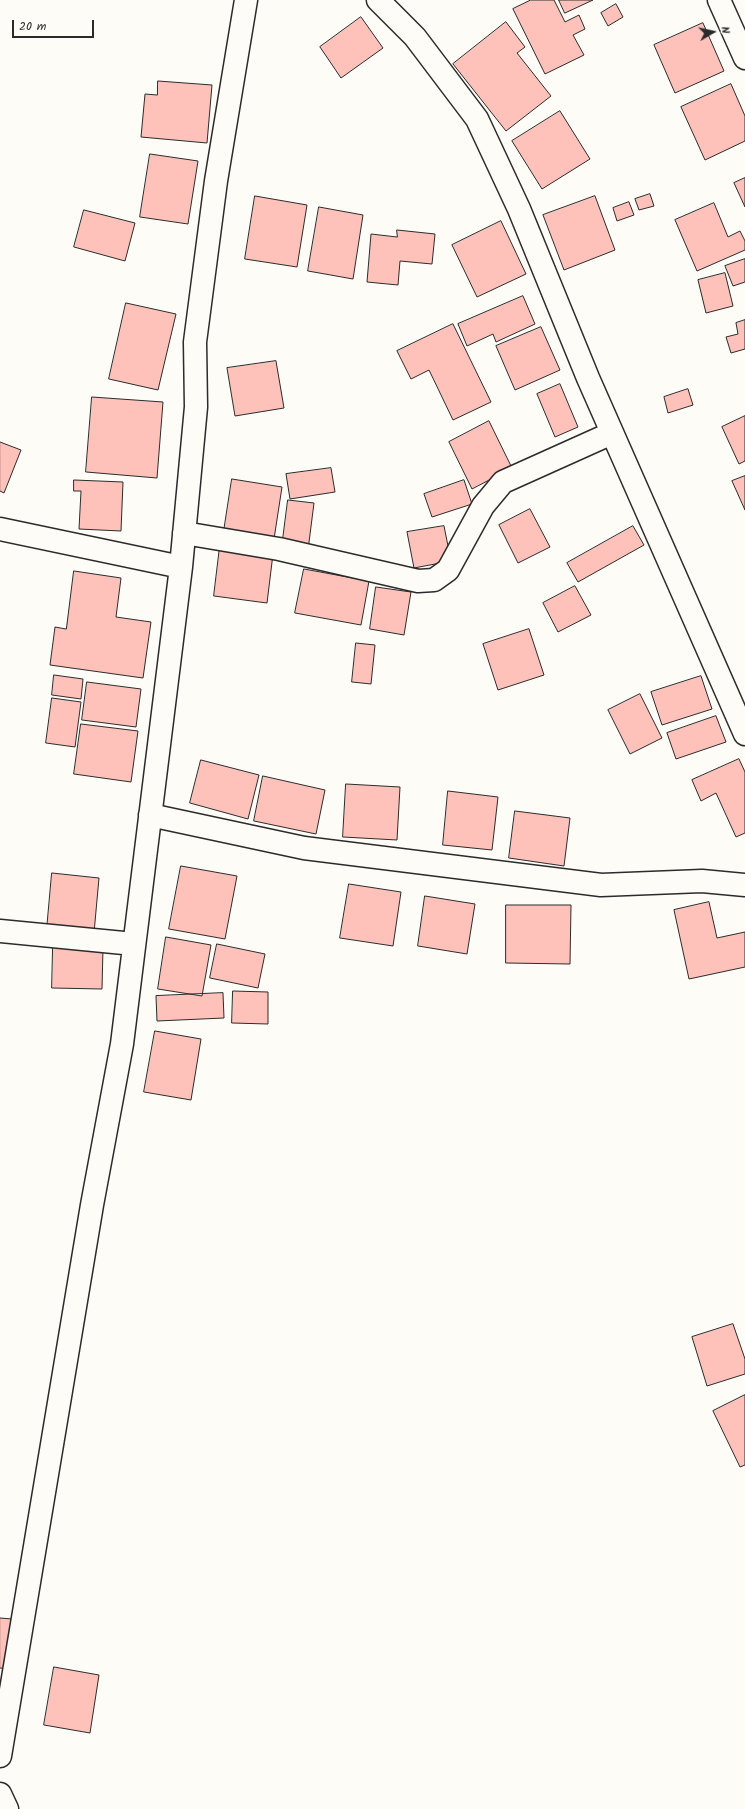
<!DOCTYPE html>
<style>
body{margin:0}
#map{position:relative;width:745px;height:1809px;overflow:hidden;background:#fdfcf7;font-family:Kalam,sans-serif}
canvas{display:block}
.north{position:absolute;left:693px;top:12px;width:40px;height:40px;-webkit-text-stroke:3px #fdfcf7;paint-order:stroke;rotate:81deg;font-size:11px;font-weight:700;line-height:16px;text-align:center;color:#2b2b2b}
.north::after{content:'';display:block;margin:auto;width:14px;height:18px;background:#2b2b2b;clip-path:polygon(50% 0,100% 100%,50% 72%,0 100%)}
.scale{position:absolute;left:12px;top:20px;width:82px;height:18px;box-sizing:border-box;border:2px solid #2b2b2b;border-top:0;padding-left:5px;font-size:12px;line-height:14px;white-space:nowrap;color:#2b2b2b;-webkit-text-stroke:3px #fdfcf7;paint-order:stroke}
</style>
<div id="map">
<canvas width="745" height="1809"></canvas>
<div class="north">N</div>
<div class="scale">20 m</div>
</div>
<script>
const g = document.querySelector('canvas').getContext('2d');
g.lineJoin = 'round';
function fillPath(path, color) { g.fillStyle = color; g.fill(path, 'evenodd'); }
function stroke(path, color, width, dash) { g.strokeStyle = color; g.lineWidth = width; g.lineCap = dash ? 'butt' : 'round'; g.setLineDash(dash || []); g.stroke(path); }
const building = new Path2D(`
 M531 0H554L565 22 579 15 585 29 573 35 584 55 545 74 513 9Z
 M559 0H593L565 13Z
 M616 4 623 17 608 26 601 13Z
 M361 17 383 48 341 78 320 47Z
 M506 22 525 47 517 53 551 96 506 131 453 64Z
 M703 23 724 71 675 93 654 45Z
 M158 81 212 85 207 143 141 137 145 94 157 95Z
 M731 84 745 116V141L705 160 681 107Z
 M560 111 590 159 542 189 512 141Z
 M150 154 198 161 188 224 140 217Z
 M745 178V207L734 183Z
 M650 194 654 206 639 210 635 199Z
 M255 196 307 205 297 267 245 259Z
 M595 196 615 250 564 270 543 215Z
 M629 202 634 215 617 221 613 208Z
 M714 203 728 237 740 231 745 241V250L697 271 675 220Z
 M319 207 363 215 353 279 308 271Z
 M84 210 135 223 125 261 74 247Z
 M501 221 526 274 477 297 452 245Z
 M397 230 435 234 432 264 400 261 398 285 367 282 371 234 397 237Z
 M745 259V282L733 286 725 266Z
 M725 273 733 306 706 313 698 280Z
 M523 296 535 324 496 342 493 334 467 346 458 324Z
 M126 303 176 314 158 390 109 379Z
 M745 320V349L731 353 726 337 738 334 736 323Z
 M453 324 491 402 453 420 429 370 411 379 397 351Z
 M541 327 560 370 515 390 496 346Z
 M276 361 284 408 235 416 227 368Z
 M560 384 578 427 555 437 537 394Z
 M688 389 693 405 668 413 664 397Z
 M92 397 163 402 157 478 86 472Z
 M745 416V461L739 464 722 427Z
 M489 421 512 468 472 489 449 442Z
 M0 442 21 450 4 493 0 491Z
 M331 468 335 492 290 499 286 474Z
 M745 476V510L732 481Z
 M232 479 282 487 274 539 224 531Z
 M74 480 123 482 121 531 79 529 81 491H74Z
 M464 480 472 504 432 517 424 494Z
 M288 500 314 503 308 550 282 547Z
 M530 509 550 547 518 563 499 525Z
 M444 526 451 561 414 568 407 532Z
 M633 526 644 545 578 582 567 563Z
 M220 546 273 554 267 603 214 596Z
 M304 569 369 581 361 625 295 613Z
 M74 571 121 578 116 617 151 622 143 678 50 665 55 627 66 629Z
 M575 586 591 615 558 632 543 603Z
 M376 587 411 592 404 635 370 629Z
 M529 629 544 675 498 690 483 644Z
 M356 643 375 645 371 684 352 682Z
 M54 675 83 679 81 699 52 695Z
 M701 676 712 709 662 725 651 692Z
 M87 682 141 689 136 727 82 720Z
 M640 694 662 738 630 754 608 710Z
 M52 698 81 702 75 747 46 743Z
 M716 716 726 742 676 759 667 733Z
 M81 724 138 731 131 782 74 774Z
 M739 759 745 772V833L736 837 716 793 701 801 692 780Z
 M201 760 259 775 248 819 190 803Z
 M263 776 325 790 316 834 254 821Z
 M346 784 400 787 397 840 343 837Z
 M448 791 498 797 492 850 443 845Z
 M515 811 570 818 564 866 509 858Z
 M181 866 237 876 225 939 169 929Z
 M52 873 99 878 94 933 47 929Z
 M349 884 401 892 393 946 340 938Z
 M425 896 475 904 467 954 418 946Z
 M709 902 717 938 745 932V967L689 979 674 910Z
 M506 905H571L570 964 506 963Z
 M166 937 211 945 202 996 158 989Z
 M217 944 265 954 258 988 210 978Z
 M53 947 103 948 102 989 52 988Z
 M233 991 268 992V1024L232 1023Z
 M223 993 224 1018 157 1021 156 996Z
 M155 1031 201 1039 191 1100 144 1092Z
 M733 1324 745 1359V1374L707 1386 692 1337Z
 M745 1395V1465L740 1467 713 1411Z
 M0 1618 12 1619 9 1669 0 1668Z
 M54 1667 99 1675 90 1733 44 1725Z`);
fillPath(building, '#fec2bb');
stroke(building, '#2b2b2b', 1);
const minor = new Path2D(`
 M378 0 415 37 477 119 519 209 588 378 745 734
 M719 0 745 58
 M0 529 181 567
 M184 533 279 549 418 581 434 580 448 570 483 506 503 482 612 433
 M150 815 304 848 601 885 702 881 745 885
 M0 931 134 944
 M0 1756 92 1205 122 1044 181 567 196 407 195 342 216 181 246 0
 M0 1794 7 1809`);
stroke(minor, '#2b2b2b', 25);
stroke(minor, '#fdfcf7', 22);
</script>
